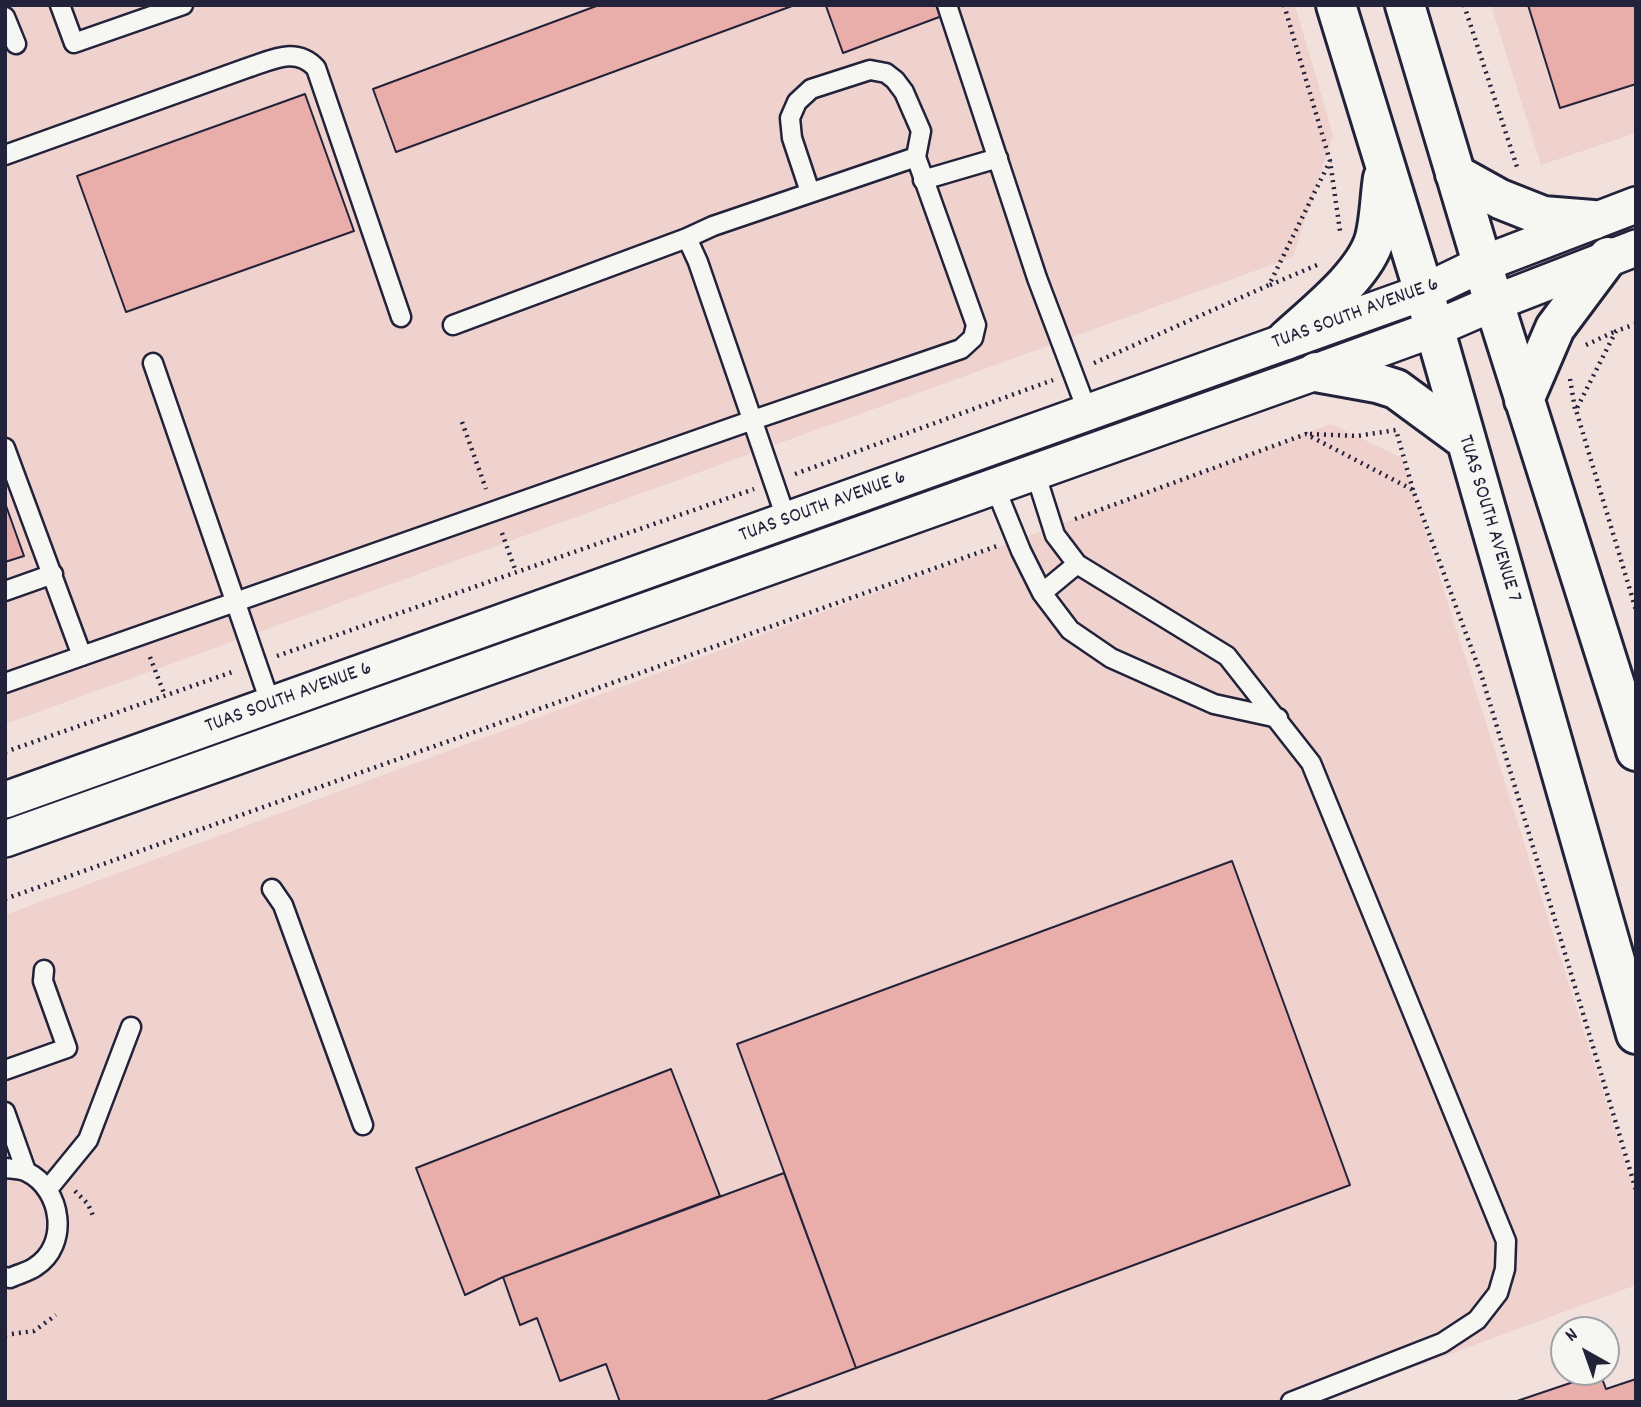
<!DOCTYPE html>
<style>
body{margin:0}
#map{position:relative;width:1641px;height:1407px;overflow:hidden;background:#f2e0dc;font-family:Dekko,sans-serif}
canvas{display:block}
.frame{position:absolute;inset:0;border:7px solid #22223b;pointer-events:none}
.north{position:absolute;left:1550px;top:1316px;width:70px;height:70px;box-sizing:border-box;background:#f6f6f2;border:2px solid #a1a1a9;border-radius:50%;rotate:320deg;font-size:19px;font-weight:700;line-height:28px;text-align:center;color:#22223b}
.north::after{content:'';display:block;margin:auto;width:24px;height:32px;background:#22223b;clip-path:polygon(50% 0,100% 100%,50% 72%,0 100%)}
</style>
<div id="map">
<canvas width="1641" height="1407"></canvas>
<div class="frame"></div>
<div class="north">N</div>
</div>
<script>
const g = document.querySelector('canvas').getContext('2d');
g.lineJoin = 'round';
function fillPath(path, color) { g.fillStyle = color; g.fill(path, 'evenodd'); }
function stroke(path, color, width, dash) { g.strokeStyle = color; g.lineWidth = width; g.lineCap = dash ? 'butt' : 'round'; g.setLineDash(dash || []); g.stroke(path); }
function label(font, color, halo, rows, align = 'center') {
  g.font = font + ' Dekko,sans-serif'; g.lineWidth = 5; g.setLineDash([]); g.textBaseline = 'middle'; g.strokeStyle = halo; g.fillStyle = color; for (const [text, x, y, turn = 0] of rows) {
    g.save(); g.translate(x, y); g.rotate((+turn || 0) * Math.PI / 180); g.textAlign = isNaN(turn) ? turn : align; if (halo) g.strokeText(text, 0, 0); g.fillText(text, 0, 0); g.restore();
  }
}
fillPath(new Path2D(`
 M5 5H1295L1333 135 1293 257 5 724Z
 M1491 5H1636V133L1541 165Z
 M1331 424 1402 458 1636 1196V1285L1321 1402H5V915Z`), '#efd1cd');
const building = new Path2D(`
 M599 5 792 6 396 152 373 89Z
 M938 5 942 16 843 53 826 6Z
 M1528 5H1636V84L1560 108Z
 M305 94 354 231 126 312 77 176Z
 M5 503 24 556 5 562Z
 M1232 861 1350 1185 856 1368 737 1044Z
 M671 1069 720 1196 503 1277 465 1295 416 1168Z
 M784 1173 856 1368 764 1402H620L606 1364 560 1381 537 1318 520 1325 503 1277Z
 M1600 1373 1606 1389 1636 1379V1402H1514Z`);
fillPath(building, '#e9aeaa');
stroke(building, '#22223b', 2);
const lane = new Path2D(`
 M60 5 74 43 183 5
 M947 5 1037 278 1088 413
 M5 17 16 44
 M5 155 247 68C272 60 296 46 316 68L401 317
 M923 180 998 158
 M687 238 698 262 787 521
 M453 325 687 238 713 226 916 157
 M153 363 271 705
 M5 448 82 656
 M1035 472 1055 535 1077 564 1227 656 1311 763 1506 1241 1505 1269 1498 1293 1477 1320 1442 1343 1291 1402
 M995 487 1021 551 1042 593 1070 630 1111 658 1214 704 1278 718
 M5 591 53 574
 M1042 593 1077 564
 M5 683 753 420 961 349 973 338 976 325 916 157 921 131 904 92 895 80 886 73 870 70 811 89 797 102 790 118 792 138 810 192
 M272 889 283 905 363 1125
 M5 1070 67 1048 43 981 44 970
 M5 1112 26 1171
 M5 1168C12 1169 21 1169 27 1172 62 1189 70 1245 35 1267 28 1272 18 1274 10 1278L5 1277
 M48 1189 88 1140 131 1027`);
const street = new Path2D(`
 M5 800 1424 292 1482 264 1636 205
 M5 839 1316 372 1434 329 1494 303 1636 248`);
const secondary = new Path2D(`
 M1336 5 1424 292 1636 1034
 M1405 5 1494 303 1636 751
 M1455 174 1500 199 1543 216 1593 220
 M1286 340C1314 314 1365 275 1375 238 1380 219 1380 197 1383 178
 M1316 372 1377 383 1396 389 1464 439
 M1524 400 1555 328 1608 257`);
stroke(lane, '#22223b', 23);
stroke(street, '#22223b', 40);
stroke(secondary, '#22223b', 44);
stroke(new Path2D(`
 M1284 5 1330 161 1340 231
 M1464 5 1518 170
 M1270 285 1317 265
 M1636 324 1616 331 1576 410 1636 610
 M1586 345 1616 331
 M1094 363 1269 285 1330 161
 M1570 379 1575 409
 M462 422 486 489
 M1310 434 1357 436 1396 430 1413 490
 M795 474 1053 380
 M1075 519 1306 434 1413 490 1482 677 1636 1190
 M502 533 516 572
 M277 656 754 489
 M150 657 165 696
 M5 752 235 671
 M5 899 997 546
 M75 1191 88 1204 94 1218
 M5 1335 34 1331 56 1315`), '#22223b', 4.5, [2, 5]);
stroke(lane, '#f6f6f2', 18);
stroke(street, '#f6f6f2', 35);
stroke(secondary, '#f6f6f2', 38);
label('21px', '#22223b', '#f6f6f2', [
 ["TUAS SOUTH AVENUE 6",1356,315,-20],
 ["TUAS SOUTH AVENUE 6",823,508,-20],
 ["TUAS SOUTH AVENUE 7",1488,519,73],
 ["TUAS SOUTH AVENUE 6",289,699,-20]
]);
</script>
